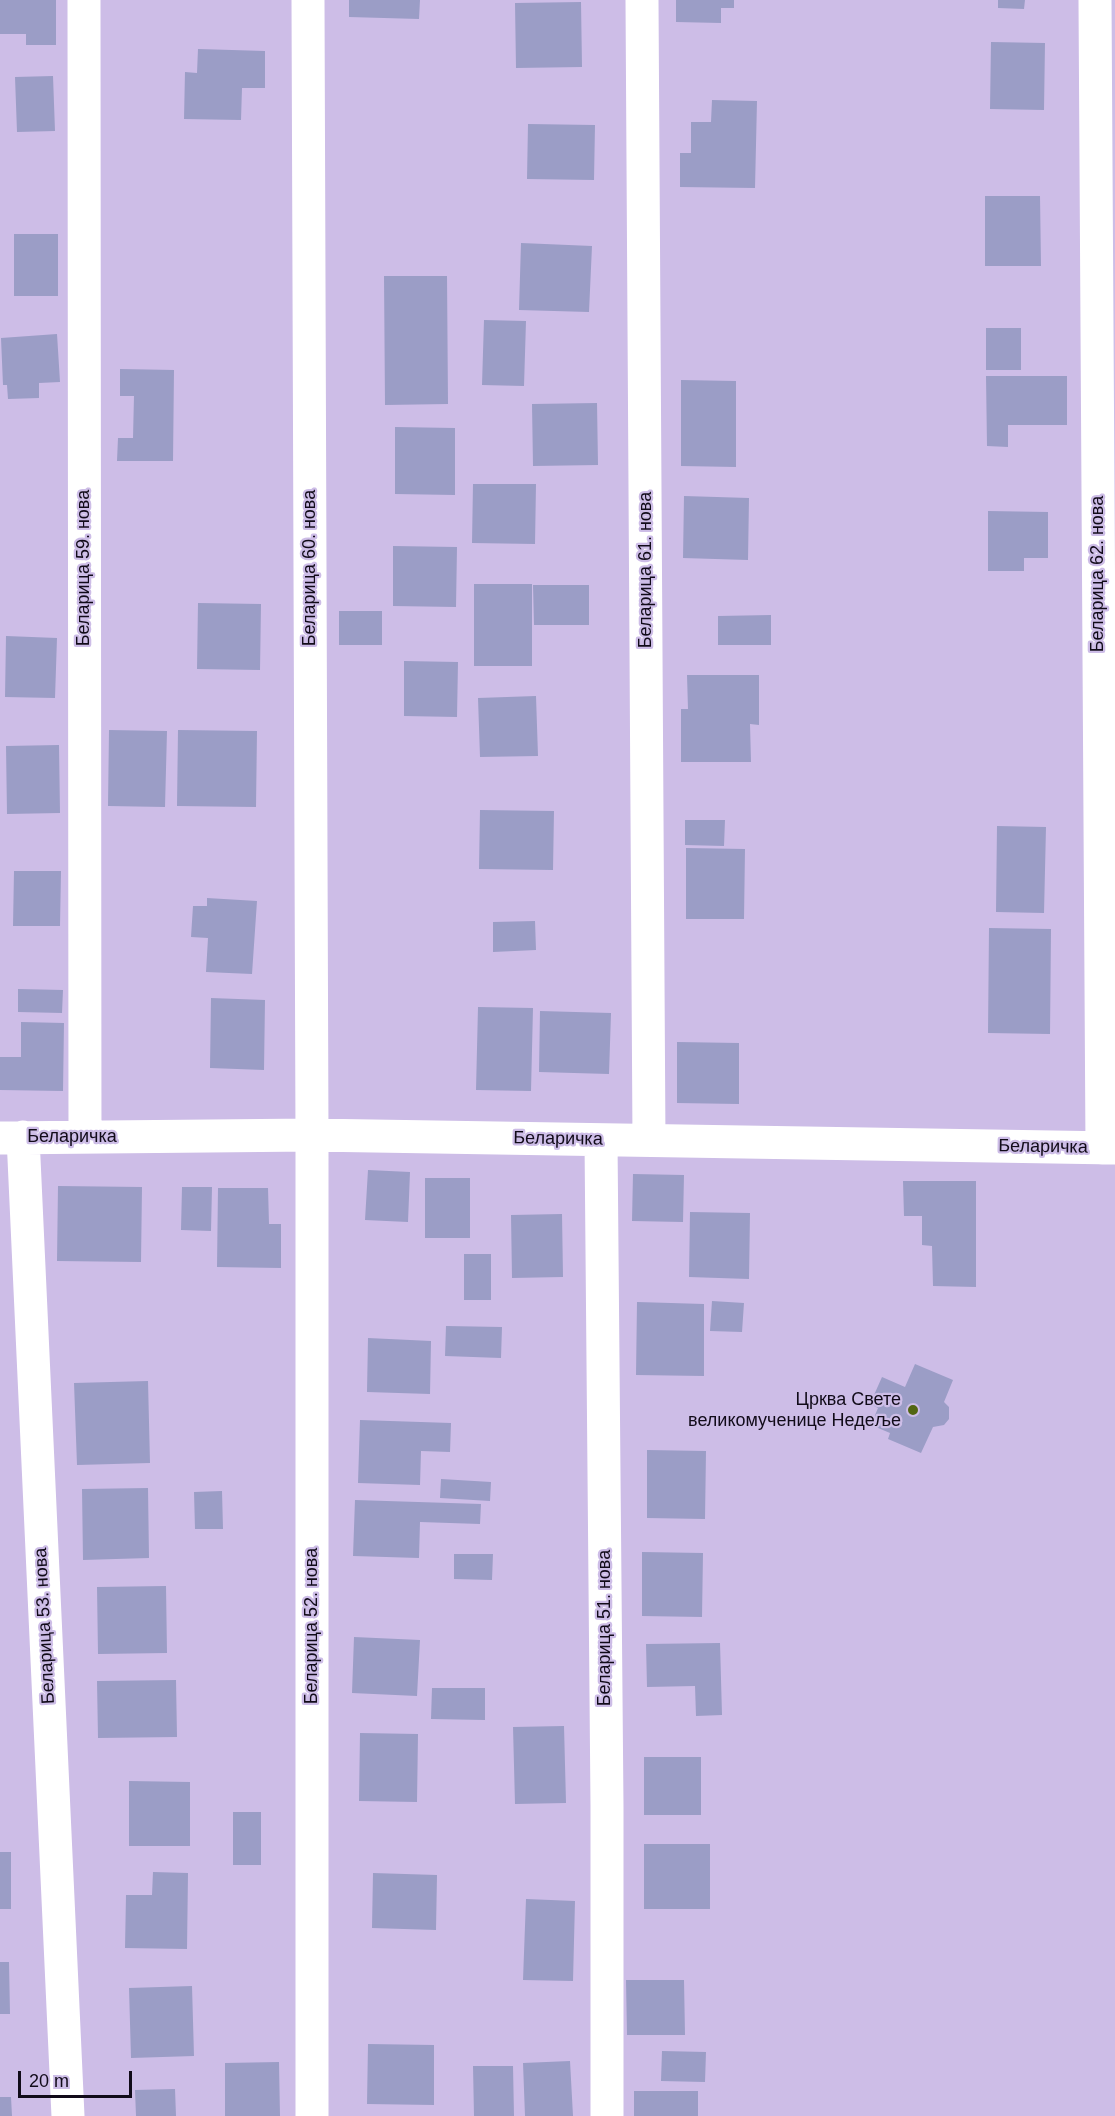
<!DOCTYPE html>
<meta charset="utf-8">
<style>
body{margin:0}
#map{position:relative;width:1115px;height:2116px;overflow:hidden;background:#cdbde7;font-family:Helvetica,sans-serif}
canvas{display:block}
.scale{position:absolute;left:18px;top:2071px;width:114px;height:27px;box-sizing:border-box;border:3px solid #110b19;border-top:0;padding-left:8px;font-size:18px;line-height:21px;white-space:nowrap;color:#110b19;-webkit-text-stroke:4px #cdbde7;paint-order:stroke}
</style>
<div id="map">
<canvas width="1115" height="2116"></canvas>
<div class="scale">20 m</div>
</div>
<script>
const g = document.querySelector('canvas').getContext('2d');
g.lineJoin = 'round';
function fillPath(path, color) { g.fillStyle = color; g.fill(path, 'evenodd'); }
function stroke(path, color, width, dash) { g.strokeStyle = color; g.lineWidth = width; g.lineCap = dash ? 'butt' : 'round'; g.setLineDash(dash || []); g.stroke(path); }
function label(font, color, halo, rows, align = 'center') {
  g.font = font + ' Helvetica,sans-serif'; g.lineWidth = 4.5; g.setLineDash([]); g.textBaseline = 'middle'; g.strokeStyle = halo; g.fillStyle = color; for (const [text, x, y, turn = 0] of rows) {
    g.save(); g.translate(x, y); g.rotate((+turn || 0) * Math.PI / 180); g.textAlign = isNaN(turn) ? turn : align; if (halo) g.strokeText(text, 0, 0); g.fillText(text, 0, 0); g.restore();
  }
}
fillPath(new Path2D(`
 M0 0H56V45H26V34H0Z
 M349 0H420L419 19 349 17Z
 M676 0H734V8H721V23L676 22Z
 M998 0H1025L1024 9 998 8Z
 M581 2 582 67 516 68 515 3Z
 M991 42 1045 43 1044 110 990 109Z
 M198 49 265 51V88H242L241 120 184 119 185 72 197 73Z
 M53 76 55 131 17 132 15 77Z
 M712 100 757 101 755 188 680 187V153H691V122H711Z
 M528 124 595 125 594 180 527 179Z
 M985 196H1040L1041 266H985Z
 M14 234H58V296H14Z
 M521 243 592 246 589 312 519 310Z
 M384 276H447L448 404 385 405Z
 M484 320 526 321 524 386 482 385Z
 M986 328H1021V370H986Z
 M57 334 60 382 39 383V398L8 399 7 385H3L1 338Z
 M120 369 174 370 173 461H117L118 438H133L134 396H120Z
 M986 376H1067V425H1008V447L987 446Z
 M681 380 736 381V467L681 466Z
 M597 403 598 465 533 466 532 404Z
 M395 427 455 428V495L395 494Z
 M473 484H536L535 544 472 543Z
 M684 496 749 498 748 560 683 558Z
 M988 511 1048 512V558H1024V571H988Z
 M393 546 457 547 456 607 393 606Z
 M474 584H532V666H474Z
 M533 585H589V625H534Z
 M198 603 261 604 260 670 197 669Z
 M339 611H382V645H339Z
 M771 615V645H718V616Z
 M6 636 57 638 55 698 5 697Z
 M404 661 458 662 457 717 404 716Z
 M687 675H759V725L750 724 751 762H681V709H688Z
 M536 696 538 756 480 757 478 698Z
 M109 730 167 731 165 807 108 806Z
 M178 730 257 731 256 807 177 806Z
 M59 745 60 813 7 814 6 746Z
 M480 810 554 811 553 870 479 869Z
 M685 820H725L724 846 685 845Z
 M997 826 1046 827 1044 913 996 912Z
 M686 848 745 849 744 919H686Z
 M14 871H61L60 926H13Z
 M207 898 257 901 252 974 206 972 208 938 191 937 193 906H207Z
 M535 921 536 950 493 952V922Z
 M989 928 1051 929 1050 1034 988 1033Z
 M18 989 63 990 62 1013 18 1012Z
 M211 998 265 1000 264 1070 210 1068Z
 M478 1007 533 1008 531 1091 476 1090Z
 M540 1011 611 1013 609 1074 539 1072Z
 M21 1022 64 1023 63 1091 0 1090V1057H21Z
 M677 1042 739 1043V1104L677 1103Z
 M368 1170 410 1172 408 1222 365 1220Z
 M633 1174 684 1175 683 1222 632 1221Z
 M425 1178H470V1238H425Z
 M903 1181H976V1287L933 1286 932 1246 922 1245V1216H904Z
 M58 1186 142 1187 141 1262 57 1261Z
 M182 1187H212L211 1231 181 1230Z
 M218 1188H268L269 1224H281V1268L217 1267Z
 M690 1212 750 1213 749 1279 689 1277Z
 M562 1214 563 1277 512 1278 511 1215Z
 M464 1254H491V1300H464Z
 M712 1301 744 1303 742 1332 710 1331Z
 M637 1302 704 1304V1376L636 1375Z
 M446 1326 502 1327 501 1358 445 1356Z
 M368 1338 431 1341 430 1394 367 1392Z
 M915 1364 953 1380 944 1402 949 1407V1419L944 1425 933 1427 921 1453 888 1439 890 1433 871 1425 878 1408 870 1404 882 1377 905 1387Z
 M148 1381 150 1463 77 1465 74 1383Z
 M360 1420 451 1423 450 1452 421 1451 420 1485 358 1483Z
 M647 1450 706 1451 705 1519 647 1518Z
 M441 1479 491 1482 490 1501 440 1498Z
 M148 1488 149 1558 83 1560 82 1489Z
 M222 1491 223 1529H195L194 1492Z
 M355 1500 481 1504 480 1524 420 1522 419 1558 353 1556Z
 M642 1552 703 1553 702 1617 642 1616Z
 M454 1554H493L492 1580 454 1579Z
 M166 1586 167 1653 98 1654 97 1587Z
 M354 1637 420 1640 417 1696 352 1693Z
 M720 1643 722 1715 696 1716 695 1686 647 1687 646 1644Z
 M176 1680 177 1737 98 1738 97 1681Z
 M432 1688H485V1720L431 1719Z
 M564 1726 566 1803 515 1804 513 1727Z
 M360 1733 418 1734 417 1802 359 1801Z
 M644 1757H701V1815H644Z
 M129 1781 190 1782V1846H129Z
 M233 1812H261V1865H233Z
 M644 1844H710V1909H644Z
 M0 1852H11V1909H0Z
 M153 1872 188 1873 187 1949 125 1948 126 1895H152Z
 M373 1873 437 1875 436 1930 372 1928Z
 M526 1899 575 1901 573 1981 523 1980Z
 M0 1962H9L10 2014H0Z
 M626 1980H684L685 2035H627Z
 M192 1986 194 2056 131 2058 129 1988Z
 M368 2044 434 2045V2105L367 2104Z
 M662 2051 706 2052 705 2082 661 2081Z
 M570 2061 573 2116H525L523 2063Z
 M279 2062 280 2116H225V2063Z
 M473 2066H513L514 2116H474Z
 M175 2089 176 2116H136L135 2090Z
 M634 2091H698V2116H634Z
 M0 2097H11L12 2116H0Z`), '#9b9dc6');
stroke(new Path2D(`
 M84 0 85 1136
 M308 0 312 1135V2116
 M642 0 649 1140
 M1095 0 1102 1148
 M23 1137 68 2116
 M0 1138 312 1135 1115 1148
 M601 1140 607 1806V2116`), '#fff', 33);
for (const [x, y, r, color] of [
 [913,1410,6,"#526612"]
]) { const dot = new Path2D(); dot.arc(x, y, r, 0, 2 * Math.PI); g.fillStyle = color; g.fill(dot); stroke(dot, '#cdbde7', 2); }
label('18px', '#110b19', '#cdbde7', [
 ["Беларица 59. нова",84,568,-90],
 ["Беларица 60. нова",310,568,-90],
 ["Беларица 61. нова",646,570,-90],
 ["Беларица 62. нова",1098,574,-90],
 ["Беларичка",72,1137],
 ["Беларичка",558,1139,1],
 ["Беларичка",1043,1147,1],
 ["Беларица 53. нова",45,1626,-93],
 ["Беларица 52. нова",312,1626,-90],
 ["Беларица 51. нова",605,1628,-90]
]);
label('18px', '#110b19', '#cdbde7', [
 ["Црква Свете",901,1400],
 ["великомученице Недеље",901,1421]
], 'right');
</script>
